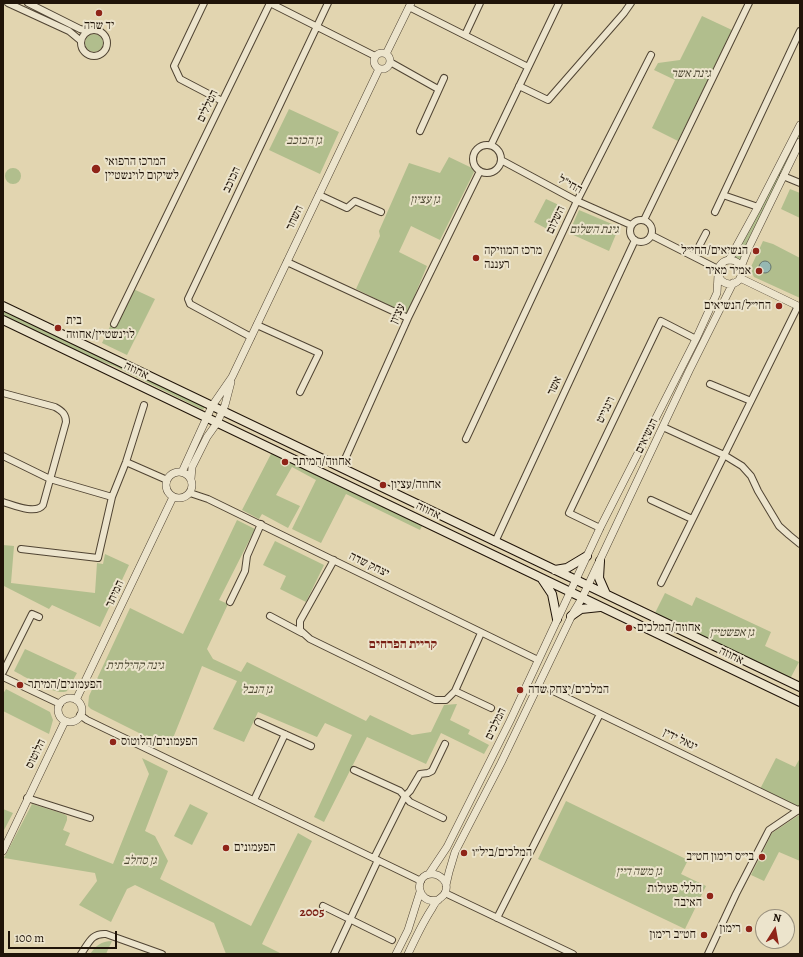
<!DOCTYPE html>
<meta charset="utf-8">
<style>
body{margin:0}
#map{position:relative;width:803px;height:957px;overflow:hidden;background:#e2d5b0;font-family:Alegreya,serif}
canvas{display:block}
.frame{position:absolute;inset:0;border:4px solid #201409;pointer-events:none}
.north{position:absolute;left:755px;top:909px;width:40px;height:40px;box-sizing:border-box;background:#ece4cc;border:1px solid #9a917e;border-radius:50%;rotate:11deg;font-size:11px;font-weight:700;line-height:16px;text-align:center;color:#201409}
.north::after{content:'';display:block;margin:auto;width:14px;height:18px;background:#8f2418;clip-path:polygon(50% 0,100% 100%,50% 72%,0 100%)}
.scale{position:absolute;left:8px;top:931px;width:109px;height:18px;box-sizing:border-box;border:2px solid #201409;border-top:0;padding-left:5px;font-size:12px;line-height:14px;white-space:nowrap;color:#201409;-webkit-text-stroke:3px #ece4cc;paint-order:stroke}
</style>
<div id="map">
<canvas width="803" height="957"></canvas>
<div class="frame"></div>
<div class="north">N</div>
<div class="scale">100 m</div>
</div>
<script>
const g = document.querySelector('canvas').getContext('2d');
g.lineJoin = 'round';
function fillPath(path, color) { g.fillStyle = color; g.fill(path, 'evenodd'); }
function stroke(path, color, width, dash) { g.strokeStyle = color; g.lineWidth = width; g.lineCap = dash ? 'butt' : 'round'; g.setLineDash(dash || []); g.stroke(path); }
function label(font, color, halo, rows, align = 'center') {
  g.font = font + ' Alegreya,"Frank Ruhl Libre",serif'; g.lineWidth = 4; g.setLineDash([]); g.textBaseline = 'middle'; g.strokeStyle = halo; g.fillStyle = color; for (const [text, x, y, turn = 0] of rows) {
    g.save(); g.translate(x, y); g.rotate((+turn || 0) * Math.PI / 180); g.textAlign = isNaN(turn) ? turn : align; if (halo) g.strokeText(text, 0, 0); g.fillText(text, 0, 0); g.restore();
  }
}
fillPath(new Path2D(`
 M702 16 732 30 678 141 652 128 675 80 654 70 658 63 680 60Z
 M85 43a9 9 0 1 1 18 0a9 9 0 1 1-18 0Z
 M289 109 339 132 320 174 269 150Z
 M800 128V137L744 249 740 261 733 256Z
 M449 157 472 168 474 172 440 240 411 226 399 252 427 266 407 314 356 289 380 236 379 231 409 163 440 173Z
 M5 176a8 8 0 1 1 16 0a8 8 0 1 1-16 0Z
 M790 189 800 193V218L781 209Z
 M546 199 561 206 549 230 534 222Z
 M579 210 619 227 609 251 569 233Z
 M763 241 773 244 800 258V298L754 277 750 269Z
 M129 287 155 299 127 355 102 343Z
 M3 311 26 321 205 406 203 410 114 366 91 358 3 317Z
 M272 452 422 526 420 530 346 494 321 543 292 529 316 480 292 467 276 495 300 506 288 528 262 514 259 519 242 510Z
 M237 520 255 529 219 600 228 604 207 649 213 659 241 672 247 662 366 721 370 715 412 735 431 732 444 705 457 704 450 720 470 730 468 734 489 745 484 754 441 733 426 764 367 737 324 822 314 817 352 735 325 723 317 737 258 712 244 742 213 729 237 681 202 666 169 748 91 709 88 706 89 696 130 608 183 634Z
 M275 541 324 565 306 602 280 589 286 576 263 565Z
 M3 545 14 546 11 583 95 593 97 563 103 564 105 554 129 565 100 627 52 605 49 609 4 586 3 588Z
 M665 593 692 606 696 597 771 632 765 646 799 662 790 679 654 615Z
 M25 649 77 673 67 691C57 697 24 676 14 671Z
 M6 689 50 712 53 720 49 734 3 711V694Z
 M142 758 168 771 145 831 155 836 168 861 160 879 251 926 298 833 312 841 262 944 282 954H226L214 923 135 885 127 889 111 922 79 905 97 881 95 873 4 858 32 804 64 814 67 816V820L63 830 70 833 65 845 113 864 149 774Z
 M776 758 795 767 800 758V809L759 791Z
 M566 801 688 860 681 874 706 886 685 929 538 859Z
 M190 804 208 813 192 845 174 836Z
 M3 809 13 813 3 832Z
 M799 815 800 816V861L779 852 764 881 751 875 772 833Z
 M112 941 106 954H90C96 946 101 941 112 941Z`), '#b1be8d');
const water = new Path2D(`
 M759 267a6 6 0 1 1 12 0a6 6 0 1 1-12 0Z`);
fillPath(water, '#96b8b2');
stroke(water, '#67766e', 1);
const minor = new Path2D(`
 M8 3 69 31 81 41
 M28 3 80 29 88 31
 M204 3 174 66 180 79 222 101
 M409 7 528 67
 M81 43a13 13 0 1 1 26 0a13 13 0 1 1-26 0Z
 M465 35 480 3
 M390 62 438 89
 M519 86 548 100 624 13 631 3
 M420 131 444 78
 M473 159a14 14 0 1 1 28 0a14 14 0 1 1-28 0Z
 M491 145 559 3
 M501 160 577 201 631 225
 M783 176 800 183
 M319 195 347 208 355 201 381 212
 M758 207 723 195 800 31
 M715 212 723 195
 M644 220 749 3
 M630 231a11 11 0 1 1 22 0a11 11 0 1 1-22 0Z
 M651 235 718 269
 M694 256 706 233
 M287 262 408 318
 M114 324 270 3 375 56
 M257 325 319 353 300 392
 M251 337 190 304 188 299 328 3
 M710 384 751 401
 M3 393 55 407C62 411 66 414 66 422L43 505C36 515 13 505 3 502
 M663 427 724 455 742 466 751 476 758 491 779 526 789 535 800 544
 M466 439 577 201 651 55
 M3 456 50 479 112 497
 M126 462 167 480
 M341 468 408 318 480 171
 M190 493 208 499 538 660
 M651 500 692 519
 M600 528 569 513 661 321 696 339
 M495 542 635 240
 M21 549 98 558 112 497 126 462 144 405
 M334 560 300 621V630L310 639 435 700H446L455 691 481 633
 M661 583 798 306
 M230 602 245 571 247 556 261 524
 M270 616 302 633
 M3 672 32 614 39 617
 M3 677 60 704
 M551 690 800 811
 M455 691 491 708
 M80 715 87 720 421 881
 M258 722 311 746
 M354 770 400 791 410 802 443 818
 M27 798 90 818
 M254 800 285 734
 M374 858 405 796 410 791 420 774 428 773 432 771 445 744
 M445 893 573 954
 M323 906 392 940
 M497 918 600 714
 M81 954C89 943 91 933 106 934L162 954
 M334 954 378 860
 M708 954 736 894 769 830 800 809`);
const tertiary = new Path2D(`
 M374 61a8 8 0 1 1 16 0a8 8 0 1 1-16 0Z
 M386 54 411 3
 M729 260 758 207 800 125
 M718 272a12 12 0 1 1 24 0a12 12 0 1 1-24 0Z
 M741 267 749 247 800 142
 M740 278 800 307
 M166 485a13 13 0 1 1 26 0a13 13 0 1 1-26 0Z
 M182 472 212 406 232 377 379 69
 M191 479 192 467 207 437 217 423 225 405 231 382
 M58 710a12 12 0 1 1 24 0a12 12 0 1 1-24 0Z
 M76 700 173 497
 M3 851 65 721
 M429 874 447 847 510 721 600 528 696 339 717 293 718 275
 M446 885 449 872 455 852 501 763 573 613 582 598 689 371 733 283
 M396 954 408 930 420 892
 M408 954C415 939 422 924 431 910 433 907 435 902 438 900 441 897 443 897 445 893 447 889 447 883 443 879 440 876 437 874 432 874 413 874 416 905 438 900`);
const secondary = new Path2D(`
 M3 306 800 687
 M3 320 800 702
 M600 561 599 578 606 594
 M555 570 567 568 587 556
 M542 579 552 594 557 619
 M571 616 581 609 600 607`);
stroke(minor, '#504433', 8);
stroke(tertiary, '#504433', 8);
stroke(secondary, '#201409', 10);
stroke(minor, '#ece4cc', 6);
stroke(tertiary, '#ece4cc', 7);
stroke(secondary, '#ece4cc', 8);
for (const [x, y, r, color] of [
 [99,13,4,"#8f2418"],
 [96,169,5,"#8f2418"],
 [756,251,4,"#8f2418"],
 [476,258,4,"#8f2418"],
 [759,271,4,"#8f2418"],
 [779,306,4,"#8f2418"],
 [58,328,4,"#8f2418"],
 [285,462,4,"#8f2418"],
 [383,485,4,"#8f2418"],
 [629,628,4,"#8f2418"],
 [20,685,4,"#8f2418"],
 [520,690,4,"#8f2418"],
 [113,742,4,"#8f2418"],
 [226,848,4,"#8f2418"],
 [464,853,4,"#8f2418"],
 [762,857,4,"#8f2418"],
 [710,896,4,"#8f2418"],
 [749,929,4,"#8f2418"],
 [704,935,4,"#8f2418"]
]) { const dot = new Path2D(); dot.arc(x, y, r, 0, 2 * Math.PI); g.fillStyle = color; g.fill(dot); stroke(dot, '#ece4cc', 1.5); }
label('12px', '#201409', '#ece4cc', [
 ["יד שרה",99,26,"center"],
 ["המרכז הרפואי",105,162],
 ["לשיקום לוינשטיין",105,176],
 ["מרכז המוזיקה",484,251],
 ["רעננה",484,265],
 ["הנשיאים/החי״ל",748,251,"right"],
 ["אמיר מאיר",751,271,"right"],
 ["החי״ל/הנשיאים",771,306,"right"],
 ["בית",66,321],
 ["לוינשטיין/אחוזה",66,335],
 ["אחוזה/המיתר",293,462],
 ["אחוזה/עציון",391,485],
 ["אחוזה/המלכים",637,628],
 ["הפעמונים/המיתר",28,685],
 ["המלכים/יצחק שדה",528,690],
 ["הפעמונים/הלוטוס",121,742],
 ["הפעמונים",234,848],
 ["המלכים/ביל״ו",472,853],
 ["בי״ס רימון חט״ב",754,857,"right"],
 ["חללי פעולות",702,889,"right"],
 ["האיבה",702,903,"right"],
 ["רימון",741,929,"right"],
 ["חט״ב רימון",696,935,"right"]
], 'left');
label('italic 12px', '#4c4731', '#ece4cc', [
 ["גינת אשר",691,74],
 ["גן הכוכב",304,141],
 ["גן עציון",425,200],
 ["גינת השלום",594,230],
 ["גן אפשטיין",732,633],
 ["גינה קהילתית",135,666],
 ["גן הנבל",257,690],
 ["גן סחלב",140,861],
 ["גן משה דיין",639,872]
]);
label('12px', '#201409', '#ece4cc', [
 ["הטללים",208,106,-64],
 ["הכוכב",232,180,-65],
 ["החי\"ל",570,185,28],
 ["השחר",295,218,-65],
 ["השלום",556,220,-65],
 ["עציון",398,314,-65],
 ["אחוזה",136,371,26],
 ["אשר",555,386,-65],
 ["וינגייט",606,410,-64],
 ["הנשיאים",647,436,-64],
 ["אחוזה",428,511,26],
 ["יצחק שדה",369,565,26],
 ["המיתר",115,594,-65],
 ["אחוזה",731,656,26],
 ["המלכים",496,724,-64],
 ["יגאל ידין",680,740,26],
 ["הלוטוס",36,754,-64]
]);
label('bold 13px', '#7a1f14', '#ece4cc', [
 ["קריית הפרחים",403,645],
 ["2005",312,913]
]);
</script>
